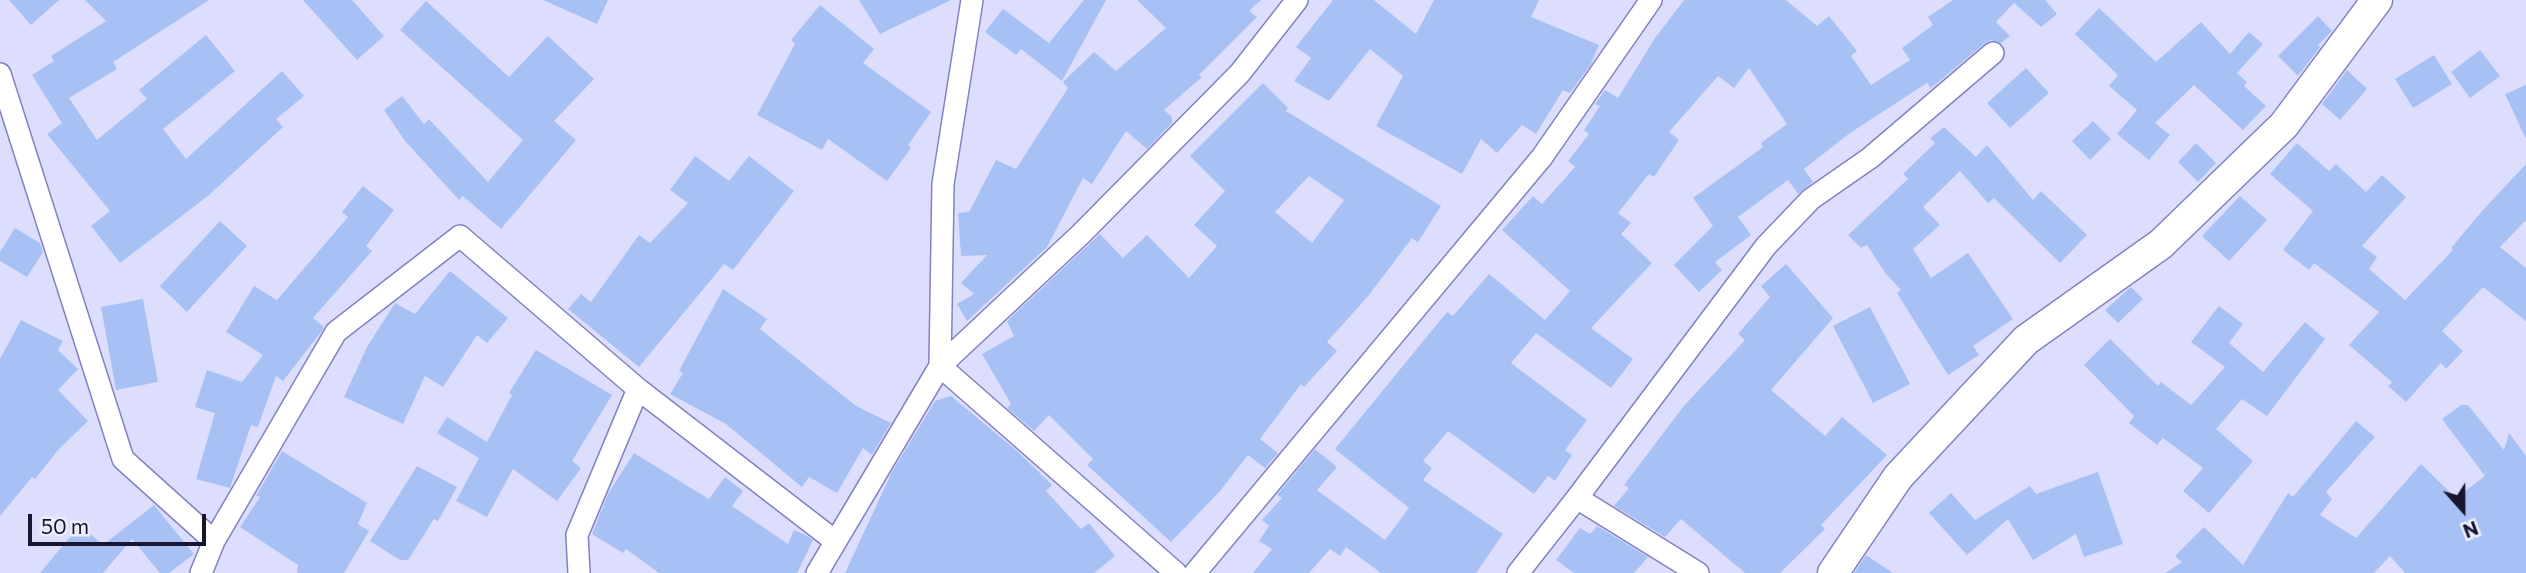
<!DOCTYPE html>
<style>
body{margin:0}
#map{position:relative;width:2526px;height:573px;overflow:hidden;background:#dddefd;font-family:Commissioner,sans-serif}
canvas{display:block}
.north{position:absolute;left:2428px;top:475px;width:70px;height:70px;-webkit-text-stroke:5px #ecedfc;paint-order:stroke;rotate:159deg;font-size:19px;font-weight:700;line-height:28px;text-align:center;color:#171530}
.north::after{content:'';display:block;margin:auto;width:24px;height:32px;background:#171530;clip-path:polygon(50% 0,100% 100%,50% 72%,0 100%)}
.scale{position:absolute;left:28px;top:514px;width:178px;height:32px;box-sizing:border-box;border:4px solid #171530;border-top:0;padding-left:9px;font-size:21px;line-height:24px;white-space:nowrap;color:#171530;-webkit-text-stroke:5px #ecedfc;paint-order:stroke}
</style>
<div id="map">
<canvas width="2526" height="573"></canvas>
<div class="north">N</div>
<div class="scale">50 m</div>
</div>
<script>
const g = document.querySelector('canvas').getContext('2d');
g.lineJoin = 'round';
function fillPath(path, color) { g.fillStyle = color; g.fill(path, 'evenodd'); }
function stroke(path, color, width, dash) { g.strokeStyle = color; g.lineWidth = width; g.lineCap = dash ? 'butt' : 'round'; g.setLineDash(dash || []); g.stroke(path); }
fillPath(new Path2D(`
 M9 0H59L31 25Z
 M85 0H209L113 62 117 69 69 98 97 140 147 99 139 90 206 35 235 71 163 129 186 159 282 71 304 96 276 119 283 127 208 196 120 263 91 226 110 211 47 134 62 123 32 75 54 61 51 56 106 21Z
 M303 0H352L384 36 357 60Z
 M543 0H608L597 24Z
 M859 0H951L880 34Z
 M1084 0H1106L1062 81 1021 49 1016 55 985 32 1003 9 1049 43Z
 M1137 0H1261L1249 11 1257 17 1199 75 1202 77 1164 110 1172 117V123L1147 149 1126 131 1092 184 1083 178 1047 247 967 321 957 304 974 294 961 283 987 255 961 256 958 213 969 212 996 160 1016 169 1068 88 1063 82 1094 52 1116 71 1166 28Z
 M1333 0H1374L1416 34 1434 0H1539L1531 17 1599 45 1591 64 1570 93 1563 90 1536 134 1522 125 1497 153 1481 139 1462 174 1376 126 1403 76 1370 49 1329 101 1294 81 1311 58 1296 47Z
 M1684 0H1786L1817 26 1829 16 1857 51 1851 56 1871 85 1910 60 1902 48 1933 25 1928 17 1953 0H2045L2057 14 2041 27 2014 3 1996 22 2010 36 2001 43 1991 40 1985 43 1931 88 1927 83 1850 133 1804 169 1813 182 1798 194 1788 180 1738 217 1751 235 1715 262 1722 270 1699 292 1674 265 1713 226 1693 198 1763 147 1761 143 1787 124 1749 68 1734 88 1718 76 1669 132 1679 140 1654 177 1649 174 1618 213 1631 223 1621 234 1652 263 1591 328 1633 359 1611 388 1536 333 1511 363 1587 420 1565 450 1572 455 1555 481 1548 476 1534 494 1448 431 1423 461 1432 468 1423 480 1503 534 1476 573H1381L1346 547 1340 556 1330 549 1309 573H1253L1272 549 1259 541 1269 526 1262 520 1282 498 1277 495 1315 449 1337 467 1317 490 1385 540 1409 508 1335 449 1447 312 1453 316 1489 274 1545 320 1570 291 1502 230 1533 196 1542 204 1575 167 1568 161 1589 134 1584 130 1600 106 1595 104 1605 90 1618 98 1655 38Z
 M426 1 509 77 548 36 594 79 554 121 576 140 501 229 463 196 459 200 405 141 384 110 402 96 424 124 429 119 488 182 523 140 400 30Z
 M820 5 874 49 863 63 931 112 908 145 911 148 887 181 828 139 822 150 757 115 795 44 791 40Z
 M2099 8 2156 62 2201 22 2230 54 2249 32 2263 44 2237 73 2247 82 2244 86 2266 106 2243 130 2194 85 2155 123 2170 135 2149 160 2117 134 2137 110 2109 86 2118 75 2075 34Z
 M2318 16 2332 31 2318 45 2320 47 2298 76 2278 56Z
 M2480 50 2500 76 2470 98 2451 72Z
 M2434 55 2452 84 2413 108 2395 79Z
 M2026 68 2049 93 2010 128 1987 103Z
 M2347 70 2367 89 2340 120 2322 104Z
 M1263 83 1288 108 1286 111 1441 206 1418 242 1412 238 1369 295 1327 342 1337 351 1304 387 1301 384 1260 439 1278 453 1265 468 1248 455 1220 491 1171 542 1087 465 1093 459 1049 415 1034 431 1007 408 1011 404 982 354 1014 336 1007 321 1100 234 1123 258 1147 235 1189 278 1217 246 1194 225 1225 191 1190 156ZM1309 176 1344 200 1312 243 1275 212Z
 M2526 85V139L2505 94Z
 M2093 121 2111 139 2090 160 2072 141Z
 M1944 127 1976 157 1987 145 2033 200 2041 191 2087 235 2060 263 1994 198 1988 203 1960 171 1923 207 1940 225 1913 249 1931 278 1968 253 2013 319 1973 346 1979 355 1948 375 1897 293 1901 290 1886 274 1867 245 1861 248 1848 235 1908 179 1903 174 1935 143 1930 138Z
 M2196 143 2216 163 2198 182 2178 162Z
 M2297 143 2329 171 2336 164 2366 192 2382 175 2406 197 2362 246 2377 257 2369 269 2405 300 2453 250 2451 248 2482 211 2526 164V220L2500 247 2526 268V321L2483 287 2442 331 2463 351 2446 369 2441 363 2406 402 2388 386 2392 382 2349 345 2379 312 2314 263 2309 270 2283 250 2313 211 2270 174Z
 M695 156 729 181 749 156 794 191 733 270 724 264 639 367 568 309 581 294 591 302 639 235 650 243 688 203 670 190Z
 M363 186 394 210 366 246 372 251 313 318 324 327 321 332 283 381 276 376 258 427 251 425 230 488 196 479 215 413 195 407 207 370 242 382 263 355 226 332 254 286 277 300 348 217 342 212Z
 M2240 196 2267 220 2229 261 2202 236Z
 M220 221 247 246 187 312 160 286Z
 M15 228 40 243 43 252 27 277 0 261V252Z
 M1786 264 1833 318 1771 390 1825 436 1842 417 1887 455 1821 525 1825 529 1780 573H1745L1681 519 1665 537 1614 506 1629 488 1624 485 1683 407 1745 340 1738 334 1770 297 1761 286Z
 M450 271 508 318 487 343 477 335 443 387 425 376 403 424 344 397 367 347 395 303 415 314Z
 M2131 287 2143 299 2118 323 2105 310Z
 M723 289 767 319 760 329 856 406 891 423 872 455 863 448 837 493 809 477 802 487 726 424 670 394 683 373 679 371Z
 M143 299 158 382 116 390 101 307Z
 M2219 306 2243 324 2229 343 2263 372 2305 322 2325 339 2267 416 2242 399 2216 429 2253 461 2209 513 2183 491 2203 468 2163 438 2157 445 2129 423 2134 416 2084 365 2110 339 2158 386 2161 382 2191 405 2225 367 2191 342Z
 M1870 307 1910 384 1873 403 1833 326Z
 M21 320 63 341 58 350 78 369 58 390 88 421 58 450 35 479 32 477 0 516V359Z
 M536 350 612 395 572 461 581 468 557 501 513 469 487 517 456 501 479 458 437 433 447 417 487 442 512 395 509 393Z
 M951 396 1017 451 1052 485 1046 491 1081 529 1089 523 1115 556 1094 573H845L892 472 935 401Z
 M2461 405H2468L2504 450 2509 433 2526 456V573H2405L2390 556 2374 573H2165L2182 562 2175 556 2204 527 2243 565 2288 493 2293 497 2356 421 2375 437 2326 492 2332 499 2320 515 2356 538 2421 464 2456 498 2485 476 2442 419Z
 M282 451 367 503 358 524 369 531 344 573H297L298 565 240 527 260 497 256 496Z
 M634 453 709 499 725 477 743 491 732 506 788 544 794 530 807 536 813 540 797 573H659L626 549 623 553 592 534 608 494Z
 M417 466 457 487 438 521 434 519 408 560H400L370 541Z
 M2098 472 2123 544 2084 557 2076 534 2033 560 2008 519 1967 555 1929 513 1951 493 1975 520 2030 486 2036 494Z
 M154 505 194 554 169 573H160L132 539 103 573H40L80 525 103 545Z
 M1597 526 1648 557 1634 573H1574L1556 560 1580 528 1590 534Z
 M1866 555 1893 573H1854Z`), '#a8c1f4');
const street = new Path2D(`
 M972 0 943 184 940 366 1176 573
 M0 74 123 459 214 541
 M1577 498 1766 246 1811 199 1870 158 1993 53
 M201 573 214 541 336 332 460 236 638 389 835 541
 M579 573 577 535 638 389
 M817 573 940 366 1081 234 1240 73 1297 0
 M1195 573 1542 157 1651 0
 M1518 573 1577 498 1698 573`);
const secondary = new Path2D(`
 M1833 573 1898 477 2026 340 2161 244 2284 125 2377 0`);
stroke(street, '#8281c6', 24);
stroke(secondary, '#8281c6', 33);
stroke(street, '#fff', 21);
stroke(secondary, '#fff', 30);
</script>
